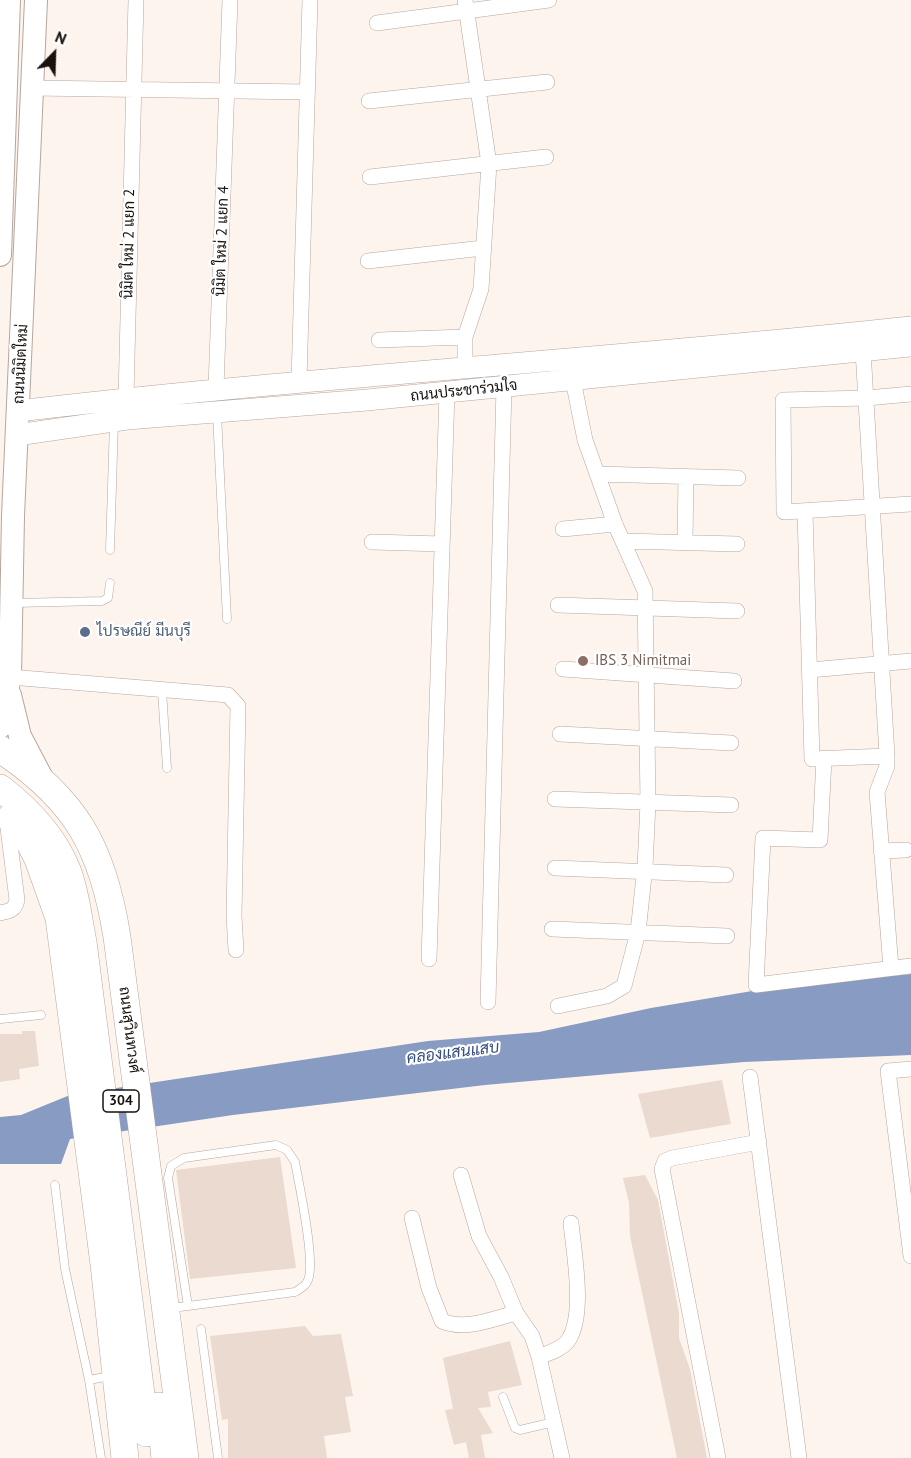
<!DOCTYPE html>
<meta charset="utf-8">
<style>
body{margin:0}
#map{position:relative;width:911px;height:1458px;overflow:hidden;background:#fef4ee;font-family:"PT Sans",sans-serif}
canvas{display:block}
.north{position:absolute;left:24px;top:24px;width:60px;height:60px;-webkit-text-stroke:4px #fff;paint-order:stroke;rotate:23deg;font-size:16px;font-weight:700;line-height:24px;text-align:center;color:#17120e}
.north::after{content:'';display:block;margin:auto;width:21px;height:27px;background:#17120e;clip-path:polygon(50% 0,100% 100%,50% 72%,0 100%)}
</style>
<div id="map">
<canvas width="911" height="1458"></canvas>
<div class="north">N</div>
</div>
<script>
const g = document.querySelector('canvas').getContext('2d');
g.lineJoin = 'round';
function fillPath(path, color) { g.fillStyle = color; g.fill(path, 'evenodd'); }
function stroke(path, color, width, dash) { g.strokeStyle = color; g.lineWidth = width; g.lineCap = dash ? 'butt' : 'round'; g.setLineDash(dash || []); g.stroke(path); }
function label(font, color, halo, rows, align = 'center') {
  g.font = font + ' "PT Sans",Sarabun,sans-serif'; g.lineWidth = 4.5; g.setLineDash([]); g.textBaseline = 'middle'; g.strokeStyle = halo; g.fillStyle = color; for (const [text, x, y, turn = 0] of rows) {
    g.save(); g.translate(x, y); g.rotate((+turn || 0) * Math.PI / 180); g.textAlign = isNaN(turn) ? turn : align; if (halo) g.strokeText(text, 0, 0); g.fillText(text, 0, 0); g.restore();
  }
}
fillPath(new Path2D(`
 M911 974V1055L744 1062 485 1085 233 1115 70 1139 61 1164H0V1117L21 1115 70 1095 428 1041 539 1032 651 1008 770 988Z`), '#879bc3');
fillPath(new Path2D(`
 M22 1031H35L39 1066 19 1069 20 1079 0 1082V1034H22Z
 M722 1080 731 1124 650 1138 638 1094Z
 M280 1157 296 1268 190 1279 176 1170Z
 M645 1175 658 1200 679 1313V1338L690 1369 707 1458H677L630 1236 629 1203 623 1178Z
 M305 1326 313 1336 341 1334 353 1396 345 1397 351 1432 324 1436 327 1458H228V1419L222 1420 210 1336Z
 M510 1341 522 1385 488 1392 491 1407 478 1408 493 1433 481 1435 485 1458H469L466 1442 454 1445 445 1410 453 1409 443 1358Z`), '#eadad0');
const lane = new Path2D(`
 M217 414 227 619
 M110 550 114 422
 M15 603 102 601 108 598 110 583
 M162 690 167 768
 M1 1019 41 1015
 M55 1185 65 1269 89 1380
 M171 1308 188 1306 295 1292C300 1289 306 1286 308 1280 316 1262 299 1184 295 1162L287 1150 276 1145 184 1158 171 1166 168 1178 188 1306
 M201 1329 218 1458
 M503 1397 515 1428 520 1430 554 1422
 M101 1458 89 1380 110 1376`);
const street = new Path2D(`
 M377 23 549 0
 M33 88 307 92
 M369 101 547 82
 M370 177 546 157
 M368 261 483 248
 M379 340 465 337
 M863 350 887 756V766L877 792 891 968
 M465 368V337L481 289 489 164 465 0
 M299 381 310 0
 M216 388 230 0
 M911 394 867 398 783 400 784 512 911 504
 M126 397 136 0
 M598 474 738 478
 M805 512 812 759 887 756
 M563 529 615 524
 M624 541 737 544
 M685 541 686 476
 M372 542 442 544
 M558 605 737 611
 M563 669 734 681
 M810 670 911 661
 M10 677 228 695 238 706 234 916 236 950
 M560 734 731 743
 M824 758 820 840 763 838 756 985 911 966
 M555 799 731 805
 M881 851 906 850
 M555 868 726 875
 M0 913C10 911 15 910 17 900L7 820
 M552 929 727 936
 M429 959 447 392
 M488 1002 504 387
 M558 1006 607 996 624 986 638 932 645 867 648 803 645 591 615 524 585 440 573 380
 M911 1069 888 1071 911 1256
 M750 1077 799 1458
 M461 1175 479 1236 501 1277 516 1313
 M412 1218 429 1288 442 1321C466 1331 491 1319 516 1313L532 1336 539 1357 562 1458
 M539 1357C548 1353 560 1350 567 1342 586 1318 574 1254 571 1223
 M718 1458 662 1169 665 1161 672 1158 759 1142`);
const secondary = new Path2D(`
 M18 411C315 376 614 359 911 327
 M17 435 127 419 367 400 911 346`);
const primary = new Path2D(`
 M0 255 9 0
 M10 695 20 736 42 778
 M0 727 10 677 13 516 36 0`);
const highway = new Path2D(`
 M0 749C76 799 103 848 117 937L185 1458
 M0 788C27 809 54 837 67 870 76 892 78 918 83 942L146 1433
 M10 818 29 841 38 859 59 918 104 1264 125 1458
 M159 1406 165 1458`);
stroke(lane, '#b5a69d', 9);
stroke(street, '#b5a69d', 16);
stroke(secondary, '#b5a69d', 22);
stroke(primary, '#b5a69d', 24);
stroke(highway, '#b5a69d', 28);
stroke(lane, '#fff', 8);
stroke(street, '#fff', 15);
stroke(secondary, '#fff', 21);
stroke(primary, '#fff', 22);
stroke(highway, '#fff', 27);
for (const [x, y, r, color] of [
 [85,632,6,"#5c6f8a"],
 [583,661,6,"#8d6e63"]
]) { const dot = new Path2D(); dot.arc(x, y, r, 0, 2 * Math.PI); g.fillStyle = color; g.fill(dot); stroke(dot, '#fff', 2); }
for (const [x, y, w] of [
 [121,1101,36]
]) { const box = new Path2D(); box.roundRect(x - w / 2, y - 11, w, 22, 4.5); g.fillStyle = '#fff'; g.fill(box); stroke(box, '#17120e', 1.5); }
label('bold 14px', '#17120e', null, [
 ["304",121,1101]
]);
label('15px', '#17120e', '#fff', [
 ["นิมิต ใหม่ 2 แยก 4",222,241,-88],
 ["นิมิต ใหม่ 2 แยก 2",129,244,-89],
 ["ถนนนิมิตใหม่",21,364,-87],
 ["ถนนประชาร่วมใจ",464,391,-6],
 ["ถนนสุวินทวงศ์",129,1030,83]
]);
label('15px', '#4e5e75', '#fff', [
 ["ไปรษณีย์ มีนบุรี",97,632]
], 'left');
label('15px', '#785e54', '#fff', [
 ["IBS 3 Nimitmai",595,661]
], 'left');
label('italic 16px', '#344d81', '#fff', [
 ["คลองแสนแสบ",453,1053,-7]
]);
</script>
